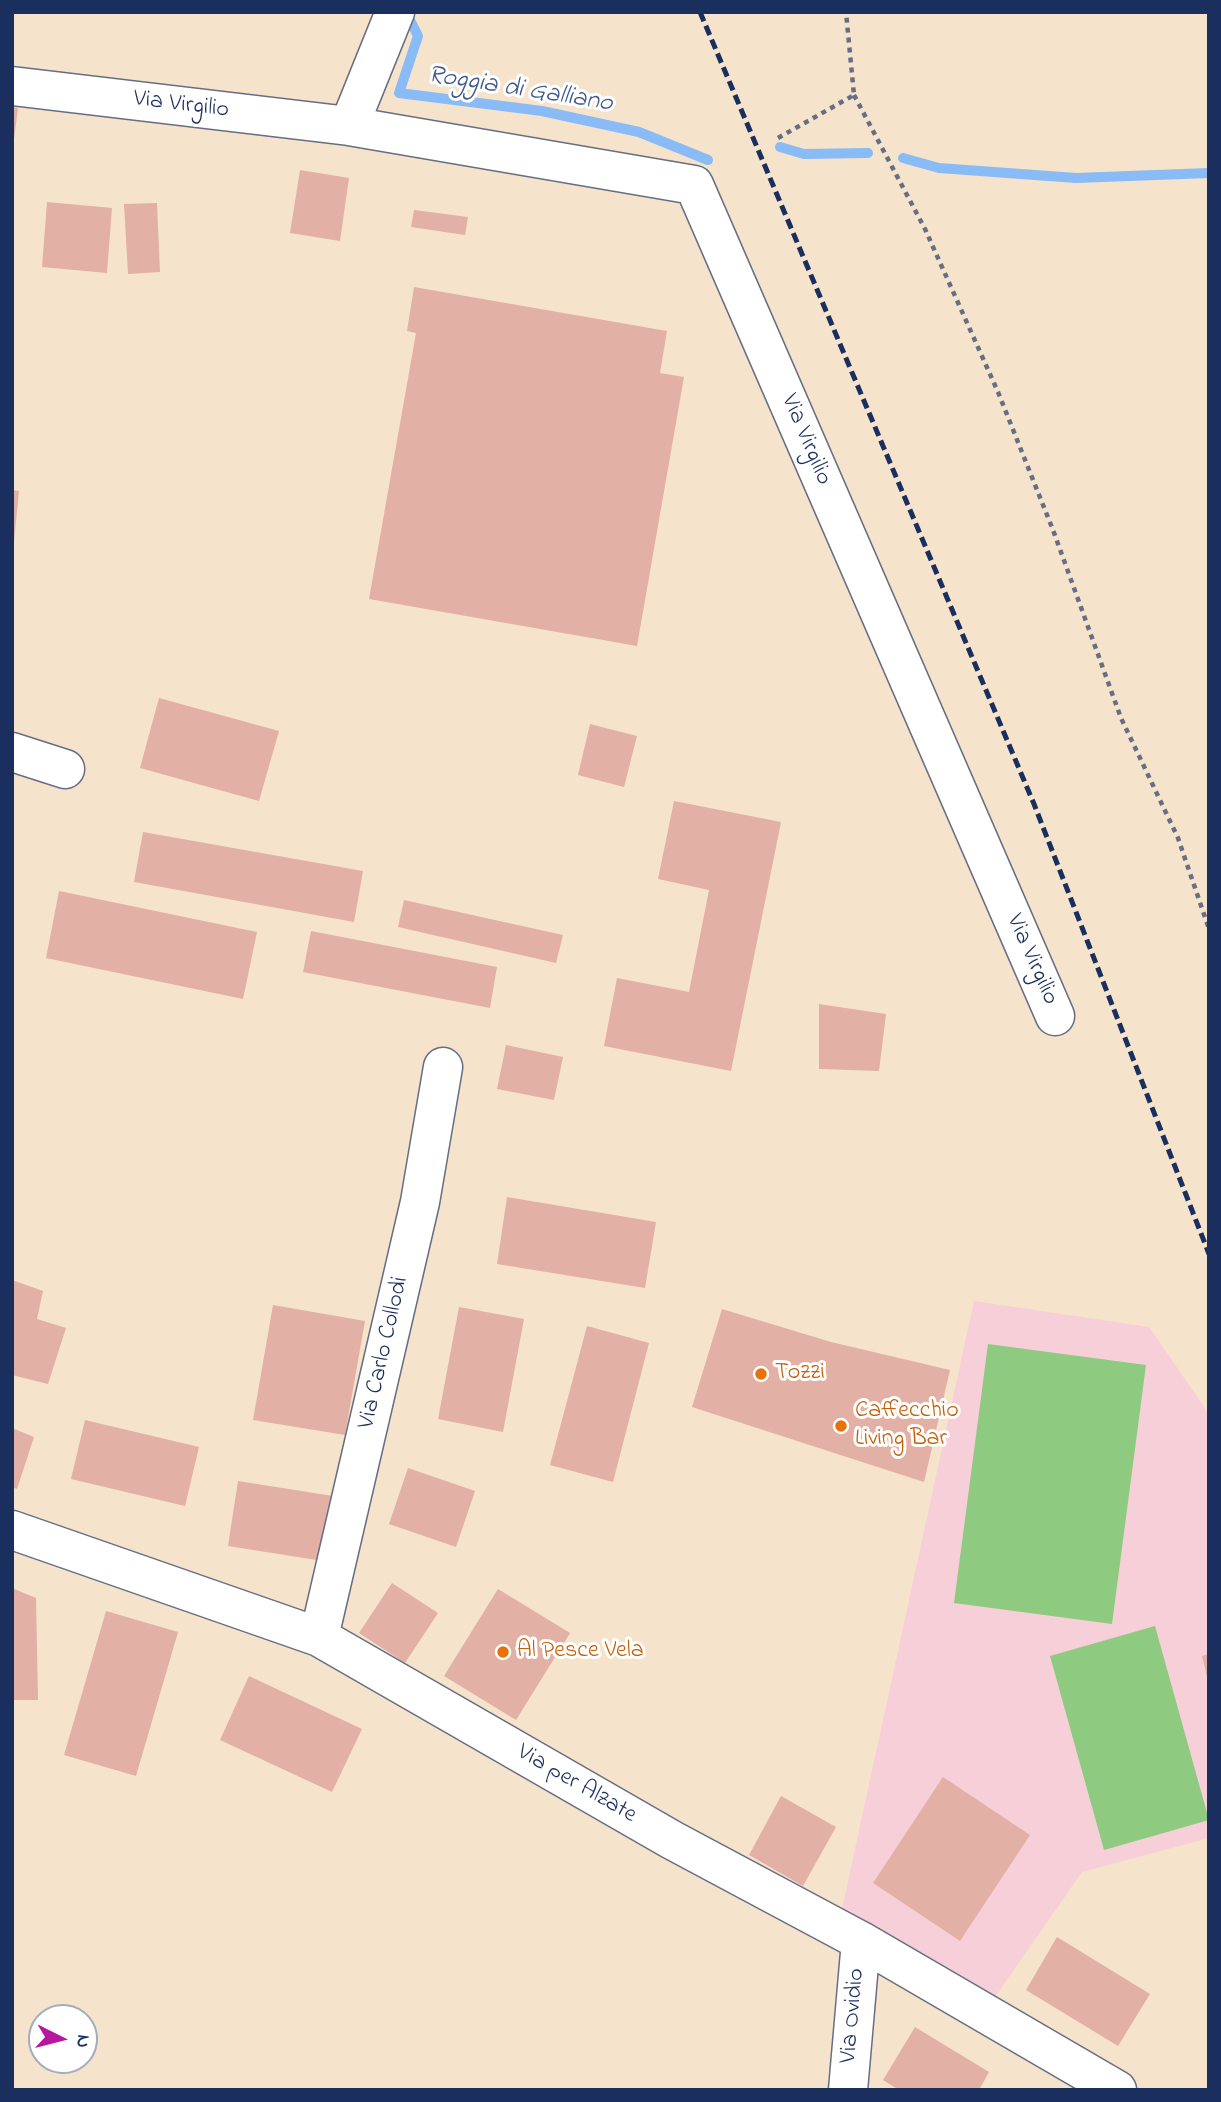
<!DOCTYPE html>
<style>
body{margin:0}
#map{position:relative;width:1221px;height:2102px;overflow:hidden;background:#f5e3cb;font-family:"Indie Flower",sans-serif}
canvas{display:block}
.frame{position:absolute;inset:0;border:14px solid #1b2f5e;pointer-events:none}
.north{position:absolute;left:28px;top:2004px;width:70px;height:70px;box-sizing:border-box;background:#fff;border:2px solid #a4acbf;border-radius:50%;rotate:96deg;font-size:19px;font-weight:700;line-height:28px;text-align:center;color:#1b2f5e}
.north::after{content:'';display:block;margin:auto;width:24px;height:32px;background:#b5179e;clip-path:polygon(50% 0,100% 100%,50% 72%,0 100%)}
</style>
<div id="map">
<canvas width="1221" height="2102"></canvas>
<div class="frame"></div>
<div class="north">N</div>
</div>
<script>
const g = document.querySelector('canvas').getContext('2d');
g.lineJoin = 'round';
function fillPath(path, color) { g.fillStyle = color; g.fill(path, 'evenodd'); }
function stroke(path, color, width, dash) { g.strokeStyle = color; g.lineWidth = width; g.lineCap = dash ? 'butt' : 'round'; g.setLineDash(dash || []); g.stroke(path); }
function label(font, color, halo, rows, align = 'center') {
  g.font = font + ' "Indie Flower",sans-serif'; g.lineWidth = 6; g.setLineDash([]); g.textBaseline = 'middle'; g.strokeStyle = halo; g.fillStyle = color; for (const [text, x, y, turn = 0] of rows) {
    g.save(); g.translate(x, y); g.rotate((+turn || 0) * Math.PI / 180); g.textAlign = isNaN(turn) ? turn : align; if (halo) g.strokeText(text, 0, 0); g.fillText(text, 0, 0); g.restore();
  }
}
fillPath(new Path2D(`
 M974 1301 1149 1327 1209 1414V1838L1082 1872 995 1997 842 1909Z`), '#f6cfd8');
fillPath(new Path2D(`
 M988 1344 1146 1365 1112 1624 954 1603Z
 M1155 1626 1209 1820 1104 1850 1050 1656Z`), '#8ecb81');
stroke(new Path2D(`
 M409 18 418 36 399 93 542 111 639 132 708 160
 M780 147 804 154 868 153
 M903 158 939 168 1076 178 1209 173`), '#89bbf6', 10);
fillPath(new Path2D(`
 M12 107 18 108 14 139H12Z
 M300 170 349 178 340 241 290 233Z
 M47 202 112 208 107 273 42 267Z
 M157 203 160 272 128 274 124 204Z
 M414 210 468 217 465 235 411 227Z
 M414 287 667 331 660 373 684 377 637 646 369 599 416 333 407 331Z
 M12 490 19 491 14 541H12Z
 M159 698 279 731 259 801 140 768Z
 M590 724 637 736 624 787 578 775Z
 M674 801 781 822 731 1071 604 1046 617 978 689 992 709 890 658 879Z
 M143 832 363 871 354 922 134 882Z
 M59 891 257 932 243 999 46 958Z
 M404 900 563 935 556 963 398 927Z
 M311 931 497 967 490 1008 303 972Z
 M819 1004 886 1014 879 1071 819 1069Z
 M506 1045 563 1057 554 1100 497 1089Z
 M507 1197 656 1222 645 1288 497 1264Z
 M12 1280 43 1291 37 1319 66 1328 48 1384 12 1375Z
 M273 1305 365 1321 345 1435 253 1420Z
 M459 1307 524 1319 503 1432 438 1419Z
 M722 1309 831 1342 950 1370 924 1482 692 1407Z
 M587 1326 649 1343 613 1482 550 1465Z
 M85 1420 199 1447 185 1506 71 1479Z
 M12 1428 34 1437 17 1489 12 1487Z
 M408 1468 475 1491 456 1547 389 1524Z
 M238 1481 333 1496 323 1561 228 1546Z
 M392 1583 438 1613 405 1663 359 1633Z
 M12 1588 36 1598 38 1700H12Z
 M498 1589 570 1633 516 1720 444 1676Z
 M106 1611 178 1632 136 1776 64 1755Z
 M1209 1654V1680L1208 1681 1202 1656Z
 M249 1676 362 1729 332 1792 220 1740Z
 M943 1777 1030 1835 960 1941 873 1883Z
 M781 1796 836 1827 803 1886 749 1855Z
 M1057 1937 1150 1994 1118 2046 1026 1990Z
 M915 2027 989 2072 979 2090H899L883 2080Z`), '#e3b0a6');
const minor = new Path2D(`
 M12 86 349 126 694 185 1055 1016
 M349 126 395 12
 M12 752 65 769
 M12 1530 319 1637 672 1840 861 1941 1117 2090
 M319 1637 420 1202 443 1067
 M848 2090 861 1941`);
stroke(minor, '#676e84', 41);
stroke(new Path2D(`
 M854 95 925 229 998 392 1053 530 1121 718 1178 838 1209 929
 M778 138 854 95 846 12`), '#676e84', 4.5, [5, 5]);
stroke(minor, '#fff', 38);
stroke(new Path2D(`
 M700 12 1034 804 1209 1254`), '#1b2f5e', 5, [10, 5]);
for (const [x, y, r, color] of [
 [761,1374,7,"#e8710a"],
 [841,1426,7,"#e8710a"],
 [503,1652,7,"#e8710a"]
]) { const dot = new Path2D(); dot.arc(x, y, r, 0, 2 * Math.PI); g.fillStyle = color; g.fill(dot); stroke(dot, '#fff', 2.5); }
label('24px', '#1b2f5e', '#fff', [
 ["Via Virgilio",181,106,7],
 ["Via Virgilio",805,440,67],
 ["Via Virgilio",1031,960,66],
 ["Via Carlo Collodi",385,1353,-77],
 ["Via per Alzate",576,1785,30],
 ["Via Ovidio",854,2016,-85]
]);
label('24px', '#c56008', '#fff', [
 ["Tozzi",775,1374],
 ["Caffecchio",855,1412],
 ["Living Bar",855,1440],
 ["Al Pesce Vela",517,1652]
], 'left');
label('italic 26px', '#3c598c', '#fff', [
 ["Roggia di Galliano",520,91,9]
]);
</script>
